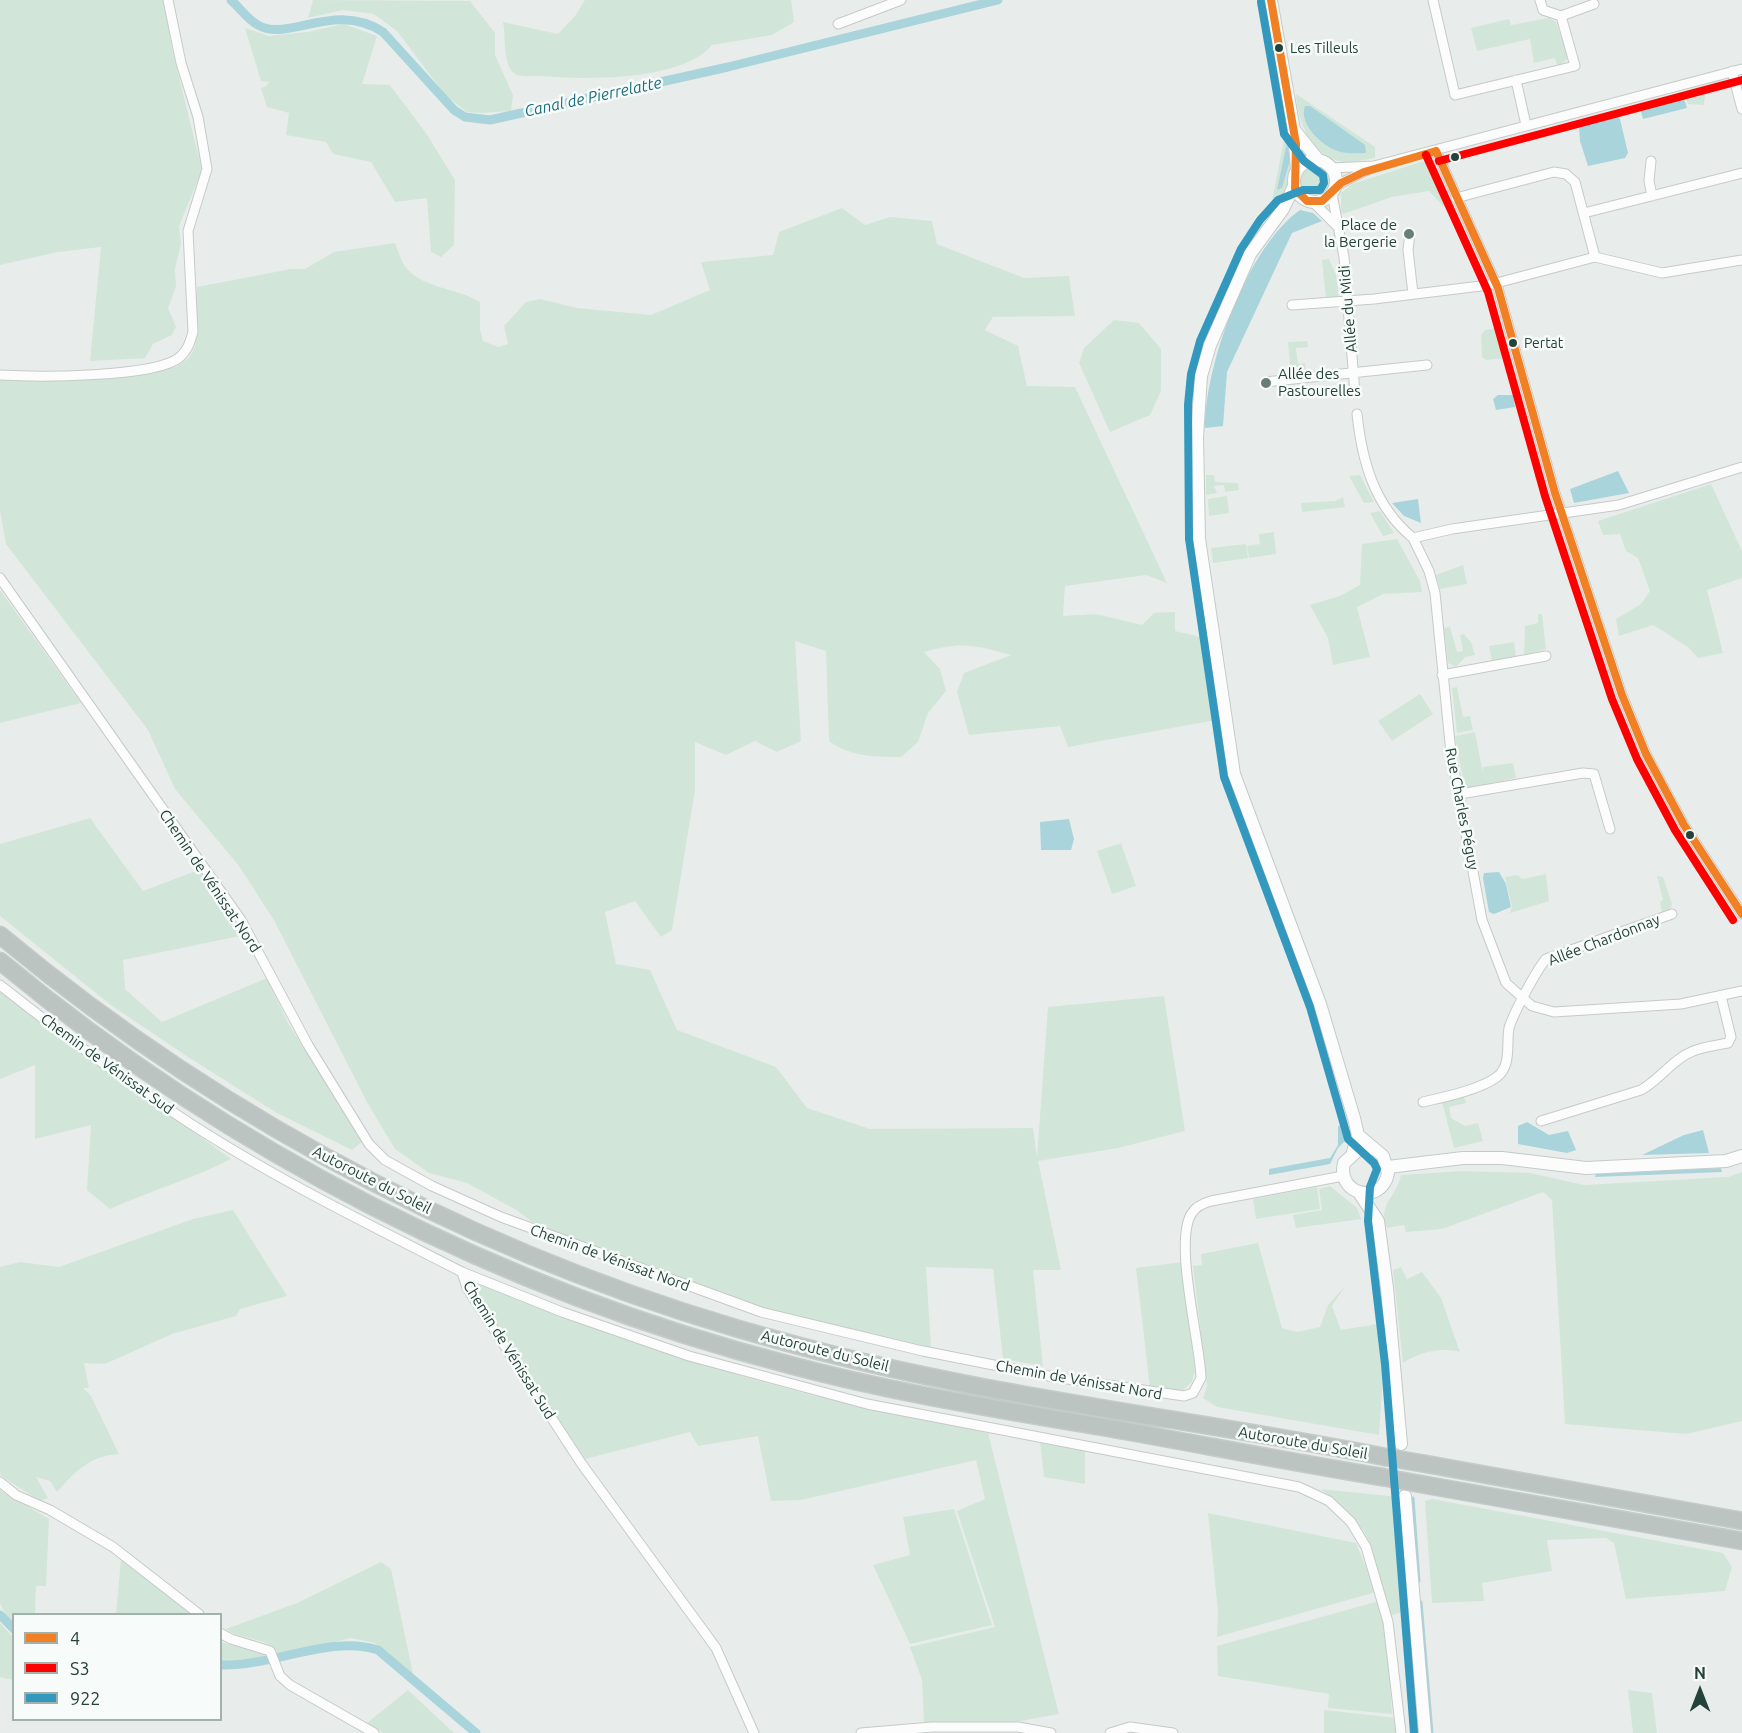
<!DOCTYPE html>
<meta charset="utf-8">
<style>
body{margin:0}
#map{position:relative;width:1742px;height:1733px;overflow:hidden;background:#e8edeb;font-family:Ubuntu,sans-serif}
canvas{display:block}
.legend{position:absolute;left:12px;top:1613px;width:210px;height:108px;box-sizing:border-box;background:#f7fbf9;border:2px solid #a3b1ad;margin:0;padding:8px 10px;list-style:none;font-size:18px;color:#24423a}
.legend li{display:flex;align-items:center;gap:12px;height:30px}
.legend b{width:30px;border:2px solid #a3b1ad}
.north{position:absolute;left:1670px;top:1661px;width:60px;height:60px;-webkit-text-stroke:4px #f7fbf9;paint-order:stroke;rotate:0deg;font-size:16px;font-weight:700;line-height:24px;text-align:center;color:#24423a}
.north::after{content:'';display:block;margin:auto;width:21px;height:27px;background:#24423a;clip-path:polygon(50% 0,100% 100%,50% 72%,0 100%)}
</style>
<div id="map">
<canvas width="1742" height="1733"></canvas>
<ul class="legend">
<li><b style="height:8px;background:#f08023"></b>4</li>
<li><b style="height:8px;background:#f00"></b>S3</li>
<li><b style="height:8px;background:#3398be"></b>922</li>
</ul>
<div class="north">N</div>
</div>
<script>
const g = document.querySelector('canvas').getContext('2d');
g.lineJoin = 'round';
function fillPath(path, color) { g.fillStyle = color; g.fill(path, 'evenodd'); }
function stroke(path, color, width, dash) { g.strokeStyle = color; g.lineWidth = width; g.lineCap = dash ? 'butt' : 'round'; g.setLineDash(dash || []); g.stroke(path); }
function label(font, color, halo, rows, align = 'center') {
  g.font = font + ' Ubuntu,sans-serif'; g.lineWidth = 5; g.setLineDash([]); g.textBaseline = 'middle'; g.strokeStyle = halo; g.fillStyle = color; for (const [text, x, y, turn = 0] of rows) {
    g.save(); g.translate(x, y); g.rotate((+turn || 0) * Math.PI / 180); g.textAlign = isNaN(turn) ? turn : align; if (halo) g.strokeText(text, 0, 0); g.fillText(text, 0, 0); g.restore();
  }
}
fillPath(new Path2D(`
 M0 0H164L172 49 202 170 179 226 181 244 175 269 176 287 168 308 176 327 172 335 153 344 145 358 90 361 101 247 58 252 0 265Z
 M313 0 470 1 495 33V55L513 95 511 111 482 113 467 112 446 96 397 31 374 14 343 10 308 18Z
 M585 0H791L794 22 772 35 712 45C683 81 585 80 542 76 534 75 522 78 515 74 502 65 506 35 503 22L558 34 575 16Z
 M1549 18 1556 22 1567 54V59L1561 65H1557L1555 58 1534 63 1530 39 1477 51 1471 28 1509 19 1511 25Z
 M344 24 377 36 362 84 390 85 426 133 455 180 454 245 441 257 431 252 427 198 395 202 371 162 333 154 326 142 286 135 289 113 267 107 261 88 266 86 269 82 261 81 245 28 269 36 307 32Z
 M1722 80 1729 87 1712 89 1705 95 1704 105 1688 104 1684 91Z
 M1296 94 1375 147V158C1366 159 1356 162 1347 162 1313 161 1297 122 1296 94Z
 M1283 121H1287C1295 166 1295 182 1268 221L1284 140Z
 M1424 161 1427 163 1452 215 1429 191 1392 197 1343 214 1341 212V193L1352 184Z
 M1300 182a15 15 0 1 1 30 0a15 15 0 1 1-30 0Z
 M842 208 865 225 890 217 932 221 937 244 1024 278 1069 276 1075 316 993 317 985 330 1018 346 1027 386 1075 387 1167 583 1146 575 1065 586 1063 616 1096 614 1142 625 1154 613 1175 612V631L1205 638 1216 720 1068 747 1060 726 969 735 957 692 964 673 1011 655C974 645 963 641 924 652L940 669 946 691 928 713 918 742 901 757C876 757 850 757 829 741L826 651 795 641 801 741 777 752 755 741 726 755 695 742V790L672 930 661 937 635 901 605 912 616 964 650 970 677 1030 776 1067 807 1108 870 1129 1033 1128 1037 1157 1048 1007 1164 996 1185 1131 1118 1148 1038 1161 1061 1270H1033L1043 1366 1003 1359 993 1269 926 1267 931 1347 762 1308 542 1230 518 1211 467 1183 429 1173 395 1149 368 1104 275 922 239 866 175 789 148 730 6 544 0 511V376L143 372 176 367 189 358 195 347 197 287 291 269H305L334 252 395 243C398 250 400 258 404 265 419 288 458 288 480 302V329L483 341 498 347 508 344 504 326 526 302 540 299 577 308 651 315 710 290 701 262 773 255 779 232Z
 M1329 259 1336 275 1339 297 1326 299 1322 260Z
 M1114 320 1139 323 1161 349V391L1150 415 1110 432 1079 363 1084 348Z
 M1496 328 1506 358 1486 360 1482 357 1481 335 1485 330Z
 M1307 341 1308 347 1296 348 1298 364 1305 363 1306 372 1291 374 1288 342Z
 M1206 475H1214L1215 482 1238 483 1239 490 1225 492 1224 485 1214 486 1217 493 1206 495Z
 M1360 475 1374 502 1364 503 1349 476Z
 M1711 484 1742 551V578L1707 590 1723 653 1698 658 1688 647 1653 625 1619 636 1616 619 1641 604 1650 591 1638 558 1626 551 1620 534 1603 535 1598 521Z
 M1227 496 1229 513 1209 516 1208 499Z
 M1343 497 1345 507 1302 512 1301 503 1335 501Z
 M1380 511 1394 533 1383 536 1370 513Z
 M1274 532 1276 554 1249 558 1247 546 1260 544 1259 534Z
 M1397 539 1420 581 1422 592 1383 594 1357 607 1370 657 1333 665 1328 638 1310 605 1340 596 1360 585 1362 544Z
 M1246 544 1248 558 1213 563 1211 548Z
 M1463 565 1467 584 1440 589 1436 575Z
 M0 590 81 703 0 723Z
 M1538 614H1542L1546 649 1524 655 1525 626 1538 623Z
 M1450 627 1457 652 1463 651 1460 635 1464 634 1471 642 1475 655 1465 657 1456 667 1448 663 1444 628Z
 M1514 642 1516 657 1492 661 1489 646Z
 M1457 687 1463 717 1470 716 1473 730 1457 733 1452 688Z
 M1420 694 1433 714 1392 741 1378 721Z
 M1475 732 1483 773V767L1513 763 1516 778 1468 788 1464 785 1455 736Z
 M90 818 143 891 201 869 245 935 123 960 125 989 162 1022 267 978 288 1023 363 1141 352 1150 275 1112 185 1055 112 1006 0 916V844Z
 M1121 843 1136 886 1112 894 1097 851Z
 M1546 874 1549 901 1510 913 1512 907 1505 877 1517 875 1523 879Z
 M1657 876 1663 877 1672 904 1670 910 1662 913 1660 902 1663 900Z
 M0 991 231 1159C192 1179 150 1191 110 1209L87 1190 91 1125 35 1139V1065L0 1079Z
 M1464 1096 1466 1103 1449 1107 1451 1118 1465 1126 1478 1123 1483 1141 1454 1148 1442 1102Z
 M1462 1171 1530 1173 1584 1185 1728 1177 1742 1172V1421L1686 1434 1565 1424 1552 1200 1543 1192 1442 1229 1406 1232 1404 1225 1387 1228C1377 1205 1397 1196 1401 1175Z
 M1330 1186 1357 1208 1361 1219 1296 1228 1293 1215 1322 1210 1319 1189Z
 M1317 1187 1320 1209 1256 1219 1253 1199Z
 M233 1210 287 1296 240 1309 236 1316 172 1334 105 1364 84 1363 89 1388H83L91 1396 119 1454C89 1456 76 1471 57 1492L50 1481 36 1477 48 1498 40 1501 0 1475V1267L20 1262 59 1267 193 1219Z
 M1258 1243 1282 1328 1297 1332 1320 1327 1328 1305 1346 1285 1332 1306 1341 1330 1378 1324 1383 1372 1379 1435 1217 1407 1203 1398 1207 1386 1193 1266 1202 1265 1201 1254Z
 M1183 1262 1195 1371 1192 1382 1182 1391 1150 1388 1136 1268Z
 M1401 1267 1407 1279 1422 1272 1441 1298 1460 1352C1440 1347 1420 1352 1403 1363L1393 1270Z
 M488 1284 745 1377 811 1395 988 1433 1059 1714 999 1725 924 1723 922 1680 910 1647 995 1627 957 1511 985 1499 976 1460 801 1500 771 1501 758 1436 698 1446 690 1432 585 1459 469 1287Z
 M1040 1441 1085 1449V1484L1044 1477Z
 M1321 1489 1398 1497 1404 1612 1391 1615 1369 1541 1363 1530Z
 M0 1490 49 1519 46 1586H36L35 1614H14L13 1621 6 1615 0 1603Z
 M1432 1499 1723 1553 1732 1567 1725 1591 1626 1599 1614 1543 1606 1538 1547 1540 1552 1571 1482 1583 1484 1601 1432 1603 1425 1501Z
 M954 1509 992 1625 910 1644 873 1565 910 1555 903 1517Z
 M1208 1513 1356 1543 1376 1592 1217 1637 1218 1612Z
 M121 1560 192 1614H116Z
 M381 1562 391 1569 413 1674 375 1643 351 1638 279 1655C269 1636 242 1641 226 1629L297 1603Z
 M1379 1601 1388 1655 1392 1714 1328 1708 1329 1694 1218 1676 1217 1646Z
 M0 1623 13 1637V1680L0 1677Z
 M220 1642 265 1653 264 1658 221 1662Z
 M408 1690 454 1733H383L367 1723Z
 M1628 1690 1652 1693 1657 1733H1633Z
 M1324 1710 1397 1718 1398 1733H1324Z`), '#d1e6d8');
fillPath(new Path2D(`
 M1682 92 1687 108 1643 119 1639 104Z
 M1305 106H1310L1365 145 1366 153C1358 153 1349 154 1341 152 1324 148 1298 125 1305 106Z
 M1609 115 1616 116 1620 119 1628 153 1625 158 1588 166 1580 141 1579 126Z
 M1287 143 1290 160 1282 188 1277 190Z
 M1300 210 1313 213 1322 221 1292 233 1227 372 1223 426 1205 428C1205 365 1247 247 1300 210Z
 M1498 395H1513L1515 407 1496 410 1493 399Z
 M1618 471 1629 493 1574 503 1570 489Z
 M1418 499 1421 523 1404 516 1392 503Z
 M1069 819 1074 839 1071 850H1041L1040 822Z
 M1499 872 1506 884 1511 907 1494 914 1489 912 1483 878 1484 873Z
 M1527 1122 1549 1135 1568 1131 1576 1150 1567 1153 1518 1144V1126Z
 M1342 1125 1345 1141 1338 1148 1330 1164 1269 1175V1169L1330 1158 1338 1145V1126Z
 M1703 1130 1709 1153 1642 1155 1684 1135Z
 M1721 1168 1722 1172 1595 1177 1596 1174Z`), '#a9d4db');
stroke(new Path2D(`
 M1413 1498 1419 1581
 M1401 1523 1417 1733
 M1421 1602 1432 1733`), '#a9d4db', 3);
stroke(new Path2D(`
 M231 0C239 7 248 20 258 25 288 43 334 0 383 32L454 110 465 117 490 120 728 67 998 0
 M0 1615 14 1629
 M220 1665C272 1667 330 1634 378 1650L476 1733`), '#a9d4db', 9);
const street = new Path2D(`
 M1433 0 1455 95 1575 66 1561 16 1543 10 1540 0
 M1561 16 1594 4
 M838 24 901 0
 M1732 71 1742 109
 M1516 80 1526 125
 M1436 151 1498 288 1555 493 1622 695 1646 754 1684 825 1742 914
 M1651 161 1649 181 1652 196
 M1331 168 1374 166 1742 69
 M1335 186 1371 168
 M1332 194 1344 257 1355 393
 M1313 202 1337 226
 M1584 213 1742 173
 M1410 233 1408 250 1413 294
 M1595 257 1662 273 1742 260
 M1292 305 1374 299 1489 285 1595 257 1575 182 1566 174 1554 172 1456 198
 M0 375C34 377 156 378 180 357 188 350 190 342 193 332L188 231 207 169 198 117 181 63 168 0
 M1265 382 1427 365
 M1357 414C1362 461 1374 506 1413 538
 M1742 467 1619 505 1452 529 1413 538 1429 571 1435 593 1451 753 1482 920 1506 983 1532 1006 1554 1012 1681 1004 1742 991
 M0 578 241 920 308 1045 369 1144 385 1160 432 1186 501 1217 761 1312 923 1351 1054 1377 1184 1396 1193 1393 1201 1378C1200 1341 1173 1240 1192 1213 1196 1206 1204 1203 1211 1201L1343 1176
 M1442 675 1546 656
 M1460 794 1583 773 1594 774 1610 829
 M0 985C62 1034 125 1081 191 1124 278 1180 370 1225 462 1272L467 1288 581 1463 716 1648 754 1733
 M1423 1102C1444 1097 1479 1090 1497 1077 1512 1065 1506 1044 1509 1028 1514 1012 1536 971 1546 959L1672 914
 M1541 1121 1641 1090C1657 1081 1667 1067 1682 1057 1695 1048 1713 1046 1728 1043L1731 1037 1721 996
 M462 1272 562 1312 689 1356 867 1404 1299 1487 1329 1501 1351 1522 1366 1547 1388 1622 1401 1733
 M0 1482 16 1495 50 1510 113 1547 199 1614
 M220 1633 231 1639 270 1651 280 1676 290 1685 374 1733
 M861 1733 932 1727H1018L1051 1733
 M1110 1733 1130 1727 1173 1733`);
const secondary = new Path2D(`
 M1271 0 1294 130 1297 171
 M1295 131 1319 161
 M1294 181a21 21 0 1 1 42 0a21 21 0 1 1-42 0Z
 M1294 186 1283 209 1250 254 1210 345 1201 376 1197 437 1199 539 1234 774 1320 1004 1354 1118 1358 1135 1353 1152
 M1358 1135 1383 1156 1388 1173C1382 1206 1336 1195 1344 1163L1358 1150 1373 1149
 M1388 1167 1463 1158H1502L1586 1168 1726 1161 1742 1156
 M1360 1194 1378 1221 1387 1288 1401 1444
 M1405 1496 1425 1733`);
const highway = new Path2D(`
 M0 935C230 1127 503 1267 792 1344 986 1397 1187 1418 1385 1457
 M0 961C228 1151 503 1291 790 1365 895 1393 1002 1410 1108 1428 1199 1444 1290 1462 1382 1477
 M1426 1464 1742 1521
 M1426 1485 1742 1541`);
stroke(street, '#c5cac8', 11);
stroke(secondary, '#c3cbc8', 14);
stroke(highway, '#c3ccc9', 19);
stroke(street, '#fcfcfc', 9);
stroke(secondary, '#fcfcfc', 12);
stroke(highway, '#bcc4c2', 16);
const highwayBridge = new Path2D(`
 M1385 1457 1426 1464
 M1382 1477 1426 1485`);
stroke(highwayBridge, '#c3ccc9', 19, []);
stroke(highwayBridge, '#bcc4c2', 16);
stroke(new Path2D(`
 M1271 0 1296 144 1295 189 1307 201H1322L1341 183 1364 172 1436 151
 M1436 151 1498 288 1555 493 1622 695 1646 754 1684 825 1742 914`), '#f08023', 8);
stroke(new Path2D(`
 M1426 155 1488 292 1545 496 1612 699 1637 759 1675 830 1733 920
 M1439 161 1742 80`), '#f00', 8);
stroke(new Path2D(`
 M1261 2 1284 134 1304 161 1323 175 1324 183 1320 190H1303L1278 200 1260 220 1241 249 1200 341 1191 374 1188 405 1189 539 1224 777 1310 1007 1348 1139 1374 1163 1377 1169 1370 1187 1368 1221 1385 1364 1414 1733`), '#3398be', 8);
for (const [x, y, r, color] of [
 [1279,48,5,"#24423a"],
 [1455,157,5,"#24423a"],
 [1409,234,6,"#697e78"],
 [1513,343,5,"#24423a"],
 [1266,383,6,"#697e78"],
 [1690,835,5,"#24423a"]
]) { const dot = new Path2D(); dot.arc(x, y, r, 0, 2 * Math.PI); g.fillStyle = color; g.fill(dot); stroke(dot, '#f7fbf9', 2); }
label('14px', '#24423a', '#f7fbf9', [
 ["Les Tilleuls",1290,48],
 ["Pertat",1524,343]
], 'left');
label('15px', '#24423a', '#f7fbf9', [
 ["Place de",1397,225],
 ["la Bergerie",1397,242],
 ["Allée des",1278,374,"left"],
 ["Pastourelles",1278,391,"left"]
], 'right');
label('15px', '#24423a', '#f7fbf9', [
 ["Allée du Midi",1348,309,-95],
 ["Rue Charles Péguy",1462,809,79],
 ["Chemin de Vénissat Nord",210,881,56],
 ["Allée Chardonnay",1604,940,-21],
 ["Chemin de Vénissat Sud",107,1064,36],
 ["Autoroute du Soleil",372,1180,27],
 ["Chemin de Vénissat Nord",610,1258,20],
 ["Chemin de Vénissat Sud",509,1350,58],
 ["Autoroute du Soleil",825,1351,14],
 ["Chemin de Vénissat Nord",1079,1380,10],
 ["Autoroute du Soleil",1303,1443,10]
]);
label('italic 16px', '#1c6f80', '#f7fbf9', [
 ["Canal de Pierrelatte",593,97,-12]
]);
</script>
